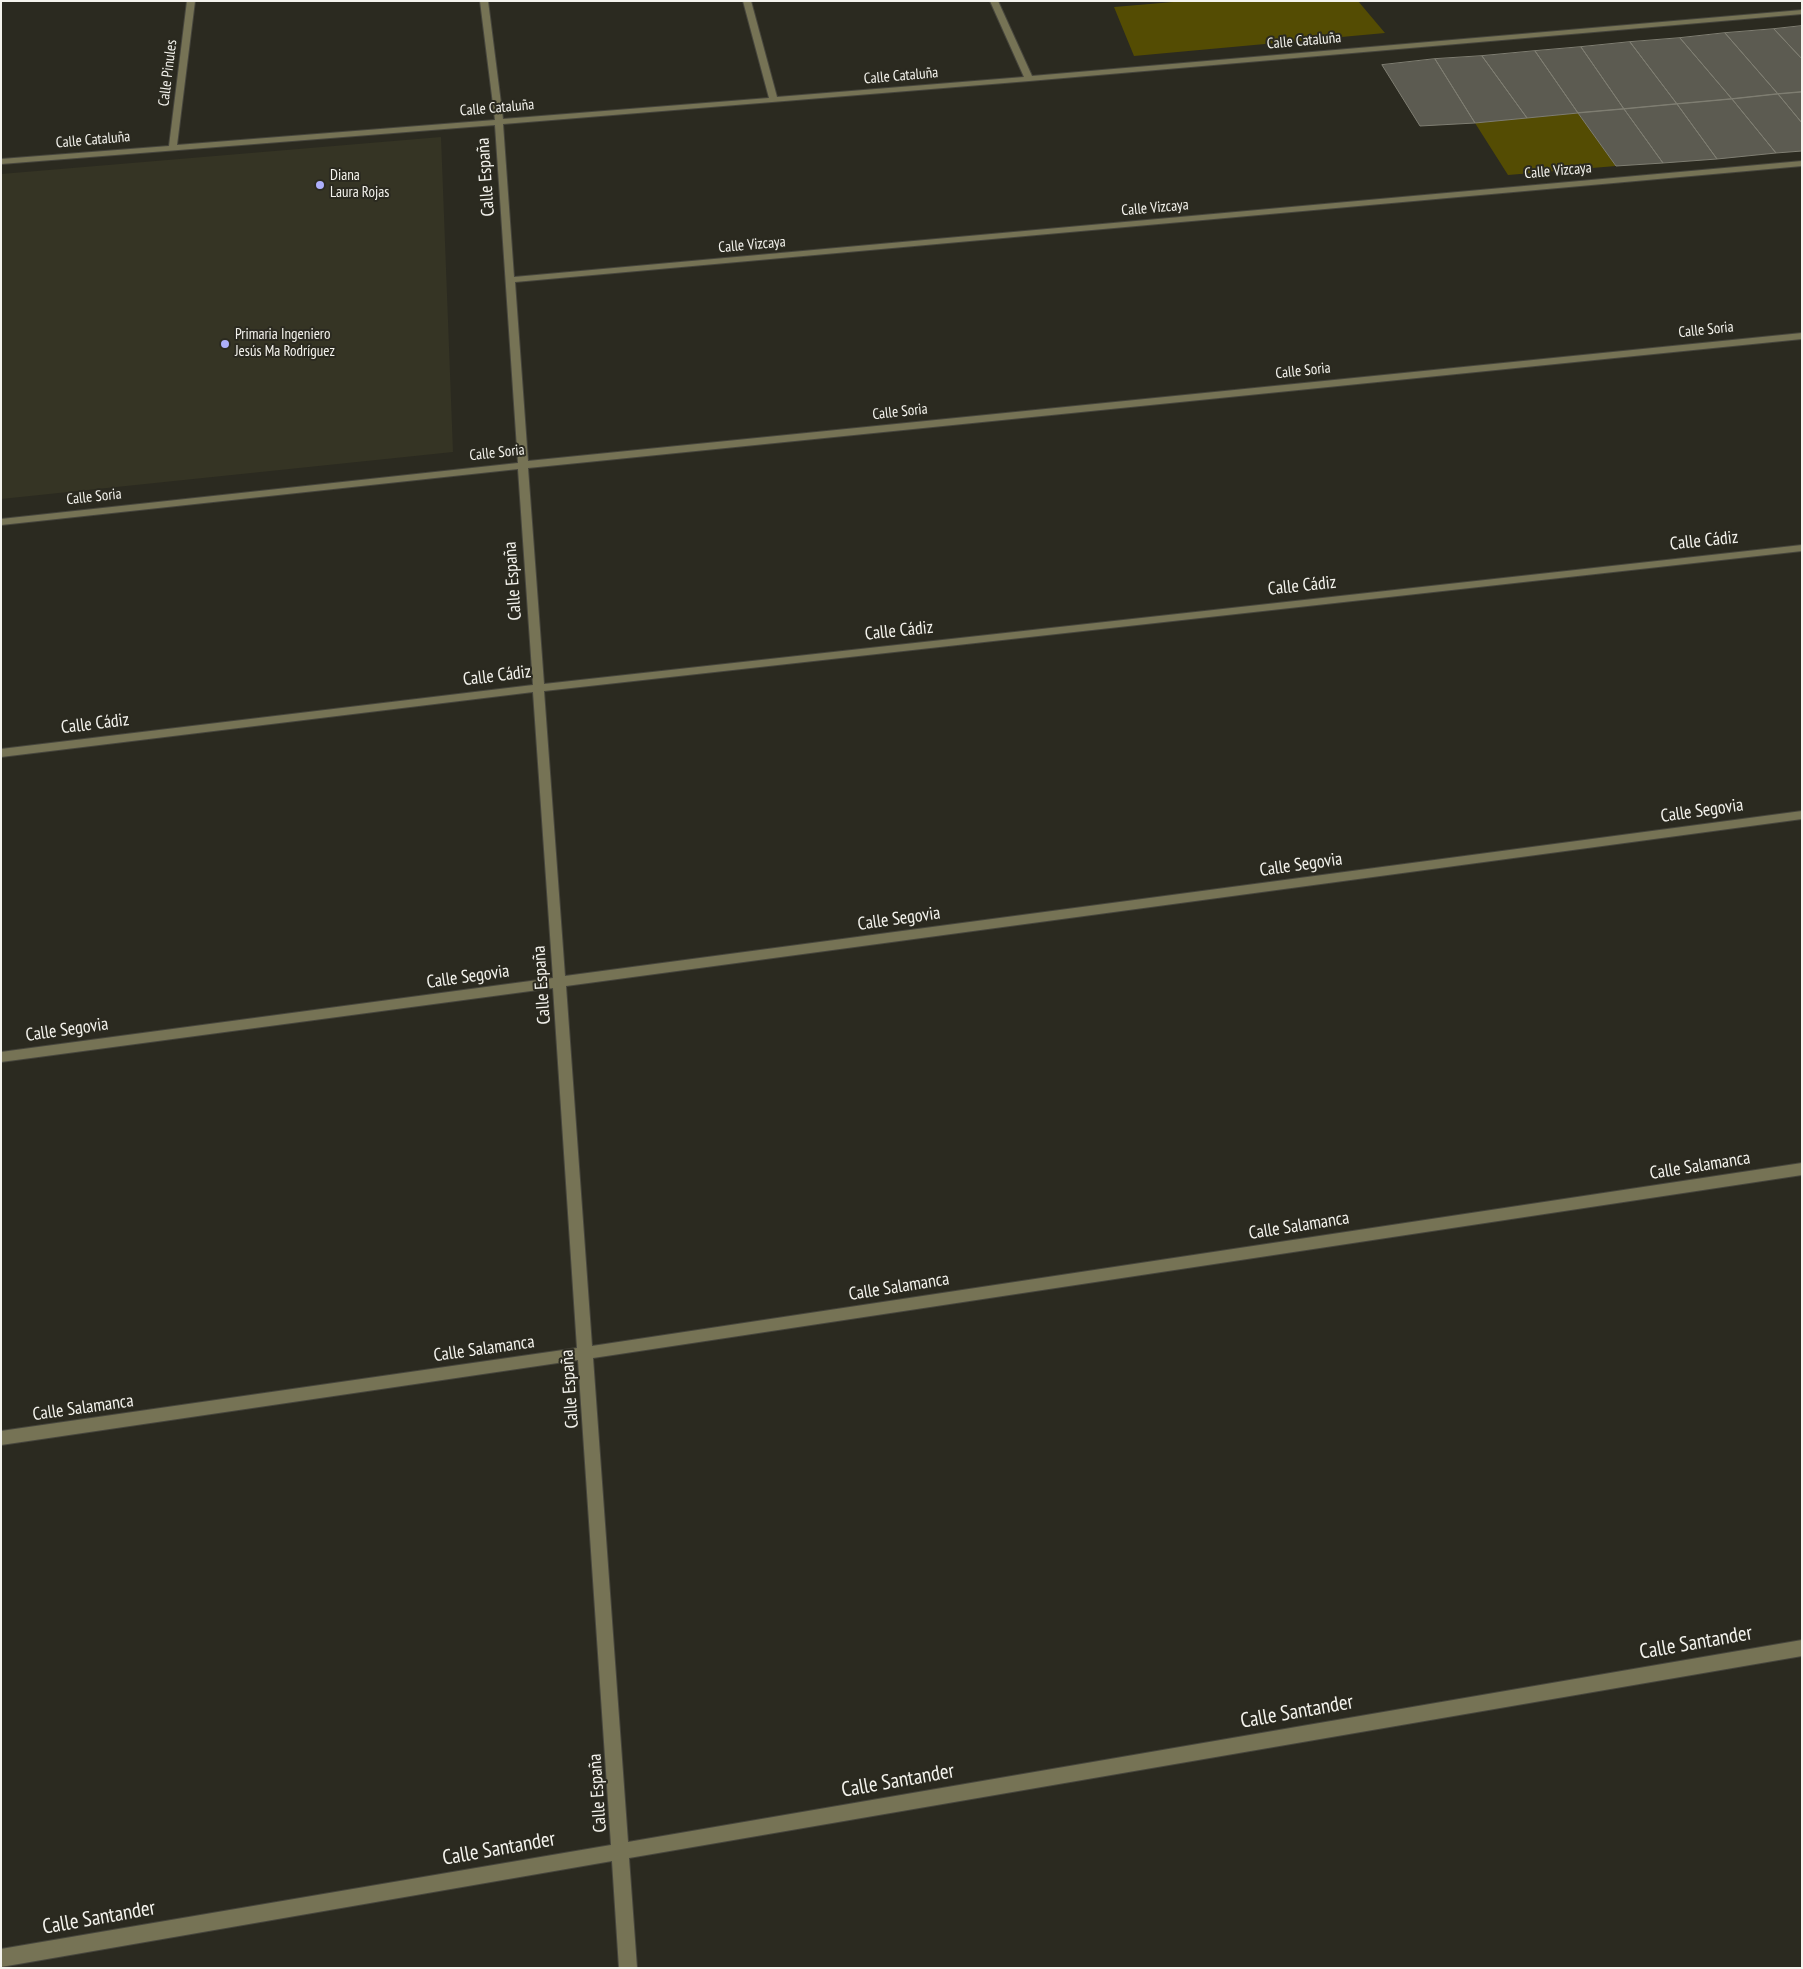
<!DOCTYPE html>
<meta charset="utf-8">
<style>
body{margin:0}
#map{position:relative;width:1803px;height:1969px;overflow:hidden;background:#2b2a20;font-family:"PT Sans Narrow",sans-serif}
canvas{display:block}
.frame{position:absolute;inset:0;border:2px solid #f4f3ed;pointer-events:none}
</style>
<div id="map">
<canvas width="1803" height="1969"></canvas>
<div class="frame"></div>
</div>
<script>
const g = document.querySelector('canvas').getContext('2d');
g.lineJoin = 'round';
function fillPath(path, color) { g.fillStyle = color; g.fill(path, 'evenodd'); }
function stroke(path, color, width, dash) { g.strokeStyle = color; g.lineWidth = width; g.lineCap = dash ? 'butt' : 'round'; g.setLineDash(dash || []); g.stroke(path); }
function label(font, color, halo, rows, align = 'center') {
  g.font = font + ' "PT Sans Narrow",sans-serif'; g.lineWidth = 4; g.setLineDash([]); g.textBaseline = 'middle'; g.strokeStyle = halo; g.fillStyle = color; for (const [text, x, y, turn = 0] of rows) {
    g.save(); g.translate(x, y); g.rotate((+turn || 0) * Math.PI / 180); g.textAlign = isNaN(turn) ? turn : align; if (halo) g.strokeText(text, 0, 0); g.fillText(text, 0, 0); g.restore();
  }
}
fillPath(new Path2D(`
 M441 137 453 452 1 499V174Z`), '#353424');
fillPath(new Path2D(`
 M1185 1H1358L1385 33 1134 56 1114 7Z
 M1578 113 1616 166 1508 175 1475 123Z`), '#544c03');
const building = new Path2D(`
 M1802 26V59L1774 29Z
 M1774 29 1802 59V92L1778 94 1725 33Z
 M1725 33 1778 94 1732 99 1680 38Z
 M1680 38 1732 99 1677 104 1630 42Z
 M1630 42 1677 104 1624 109 1581 47Z
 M1581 47 1624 109 1578 113 1535 51Z
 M1535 51 1578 113 1527 118 1482 56Z
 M1482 56 1527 118 1475 123 1435 59Z
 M1435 59 1475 123 1420 126 1382 65Z
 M1802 92V123L1778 94Z
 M1778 94 1802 123V151L1776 153 1732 99Z
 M1732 99 1776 153 1717 159 1677 104Z
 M1677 104 1717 159 1663 163 1624 109Z
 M1624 109 1663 163 1616 166 1578 113Z`);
fillPath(building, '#5c5b51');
stroke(building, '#7f7e72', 1);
const street = new Path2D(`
 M187 1H195L177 145 495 120 480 1H488L503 119 769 98 743 1H751L777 97 1024 77 990 1H998L1032 76 1802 10V14L1029 81 503 124 514 277 1802 161V166L515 282 528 461 1802 333V339L528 468 544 684 1802 545V551L544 691 565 976 1802 811V819L566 986 592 1346 1802 1163V1175L593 1358 628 1842 1802 1640V1656L629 1858 637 1968H619L612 1861 1 1967V1949L611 1845 578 1360 1 1445V1431L577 1348 553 988 1 1062V1052L553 978 533 692 1 757V749L533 685 518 469 1 525V519L518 463 495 125 1 164V159L169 146Z`);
stroke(street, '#47463d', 2);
fillPath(street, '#767355');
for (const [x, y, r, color] of [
 [320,185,5,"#adaffb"],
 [225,344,5,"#adaffb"]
]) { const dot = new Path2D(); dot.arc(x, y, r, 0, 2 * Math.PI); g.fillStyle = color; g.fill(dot); stroke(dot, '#2b2a20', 2); }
label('15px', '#f4f3ed', '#2b2a20', [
 ["Calle Cataluña",1304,41,-5],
 ["Calle Pinules",168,73,-83],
 ["Calle Cataluña",901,76,-5],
 ["Calle Cataluña",497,108,-5],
 ["Calle Cataluña",93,140,-5],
 ["Calle Vizcaya",1558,171,-5],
 ["Calle Vizcaya",1155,208,-5],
 ["Calle Vizcaya",752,245,-5],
 ["Calle Soria",1706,330,-6],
 ["Calle Soria",1303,371,-6],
 ["Calle Soria",900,412,-6],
 ["Calle Soria",497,453,-6],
 ["Calle Soria",94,497,-6]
]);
label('15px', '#f4f3ed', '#2b2a20', [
 ["Diana",330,176],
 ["Laura Rojas",330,193],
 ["Primaria Ingeniero",235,335],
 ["Jesús Ma Rodríguez",235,352]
], 'left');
label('18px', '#f4f3ed', '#2b2a20', [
 ["Calle España",486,177,-94],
 ["Calle Cádiz",1704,541,-6],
 ["Calle España",513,581,-94],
 ["Calle Cádiz",1302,586,-6],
 ["Calle Cádiz",899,631,-6],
 ["Calle Cádiz",497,676,-7],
 ["Calle Cádiz",95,724,-7],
 ["Calle Segovia",1702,811,-8],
 ["Calle Segovia",1301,865,-8],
 ["Calle Segovia",899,919,-8],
 ["Calle Segovia",468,977,-8],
 ["Calle España",542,985,-94],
 ["Calle Segovia",67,1030,-8],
 ["Calle Salamanca",1700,1166,-9],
 ["Calle Salamanca",1299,1226,-9],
 ["Calle Salamanca",899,1287,-9],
 ["Calle Salamanca",484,1349,-8],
 ["Calle España",570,1389,-94],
 ["Calle Salamanca",83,1408,-8],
 ["Calle España",598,1793,-94]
]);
label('21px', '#f4f3ed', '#2b2a20', [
 ["Calle Santander",1696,1643,-10],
 ["Calle Santander",1297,1712,-10],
 ["Calle Santander",898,1781,-10],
 ["Calle Santander",499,1849,-10],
 ["Calle Santander",99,1918,-10]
]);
</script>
